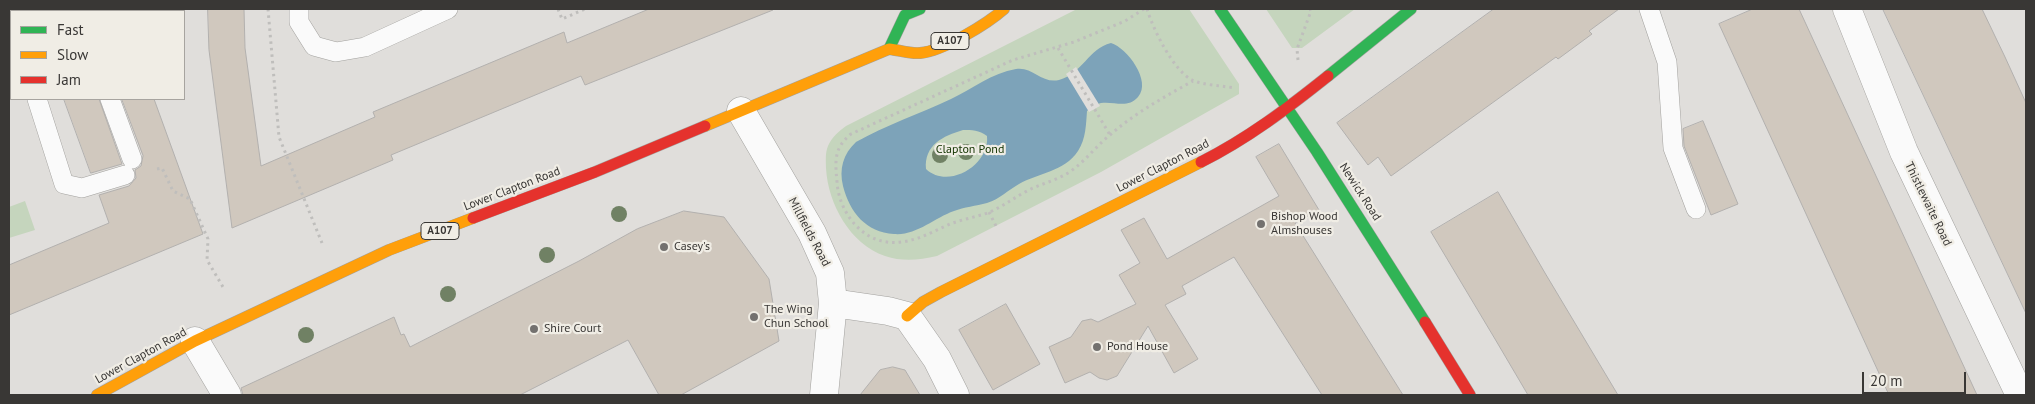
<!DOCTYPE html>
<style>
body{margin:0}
#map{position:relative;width:2035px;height:404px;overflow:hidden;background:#e0dedb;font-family:"PT Sans",sans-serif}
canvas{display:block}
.frame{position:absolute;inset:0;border:10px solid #393735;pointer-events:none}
.legend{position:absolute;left:10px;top:10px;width:175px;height:90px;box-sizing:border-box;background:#f0ede5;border:1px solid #a7a49f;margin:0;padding:6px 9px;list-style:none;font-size:15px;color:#393735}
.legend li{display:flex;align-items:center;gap:10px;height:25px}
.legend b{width:25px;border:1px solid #a7a49f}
.scale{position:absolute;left:1862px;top:372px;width:104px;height:22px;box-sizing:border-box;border:2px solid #393735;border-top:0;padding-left:6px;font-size:15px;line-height:18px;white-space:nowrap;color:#393735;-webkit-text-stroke:4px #f0ede5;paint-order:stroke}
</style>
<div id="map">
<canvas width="2035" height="404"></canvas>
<div class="frame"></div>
<ul class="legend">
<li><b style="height:6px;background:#30b455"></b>Fast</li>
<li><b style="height:6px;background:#ff9f0a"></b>Slow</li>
<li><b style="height:6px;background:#e5322d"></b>Jam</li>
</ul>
<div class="scale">20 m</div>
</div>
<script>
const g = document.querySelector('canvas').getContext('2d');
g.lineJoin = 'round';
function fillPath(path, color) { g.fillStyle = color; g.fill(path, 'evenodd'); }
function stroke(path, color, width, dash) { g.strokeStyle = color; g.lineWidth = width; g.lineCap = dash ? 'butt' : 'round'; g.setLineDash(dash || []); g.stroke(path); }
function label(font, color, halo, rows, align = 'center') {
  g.font = font + ' "PT Sans",sans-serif'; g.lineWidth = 4.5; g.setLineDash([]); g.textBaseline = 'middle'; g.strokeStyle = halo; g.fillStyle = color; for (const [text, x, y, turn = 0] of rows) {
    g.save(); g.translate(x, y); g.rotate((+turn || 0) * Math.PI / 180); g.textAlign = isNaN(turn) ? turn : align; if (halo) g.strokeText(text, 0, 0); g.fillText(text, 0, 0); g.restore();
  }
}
fillPath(new Path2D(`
 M1077 9H1189L1239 84V94L1101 172 937 256C919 260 903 262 885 256 850 244 828 204 826 168 826 161 825 153 828 146 832 137 839 131 846 126Z
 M1266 9H1355L1302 48H1292Z
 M25 201 35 230 9 238V207Z`), '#c5d5bd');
fillPath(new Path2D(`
 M1111 43C1127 48 1152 81 1138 97 1128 109 1114 101 1101 103 1096 104 1091 108 1087 111 1086 124 1086 139 1078 151 1064 172 1038 173 1019 184 1008 190 1000 199 987 203 976 206 964 207 954 211 934 218 916 236 894 234 866 232 850 213 843 186 839 169 843 154 856 142 886 125 919 114 951 99 972 89 992 73 1016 69 1032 66 1042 84 1059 80 1083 73 1088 49 1111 43ZM963 130C972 130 979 130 987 136 990 165 948 190 926 169 924 145 943 136 963 130Z`), '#7da3b9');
fillPath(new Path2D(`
 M1076 67 1100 106 1089 112 1066 74Z`), '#e0dedb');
const building = new Path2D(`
 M208 9H244L245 48 261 166 375 117 373 112 564 32 567 43 649 9H773V10L585 85 581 76 391 155 393 160 232 228 209 50Z
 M1494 9H1619L1589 31 1592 34 1558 59 1556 57 1391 176 1378 157 1368 165 1337 123Z
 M1753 9H1799L1977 395H1889L1719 24Z
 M1883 9H1982L2005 57 2026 103V313Z
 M64 99H99L122 164 91 173Z
 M122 99H154L203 234 9 315V265L109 223 99 195 129 186 136 178 135 170 141 166 143 156Z
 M1703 121 1738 204 1711 215 1684 146 1683 129Z
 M1279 144 1319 210 1295 223 1403 395H1322L1234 257 1182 286 1186 294 1165 305 1198 359 1174 373 1148 326 1117 376 1107 380 1099 378 1090 372 1065 383 1049 347 1071 337 1082 321 1091 319 1098 322 1136 304 1119 275 1140 263 1121 230 1144 218 1167 259 1279 196 1256 157Z
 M1498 192 1545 273 1618 395H1528L1495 339 1431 232Z
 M684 211 724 217 769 279 779 341 681 395H659L628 340 520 395H243L241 388 394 317 401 335 404 334 410 347 579 261 637 229Z
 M1006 304 1040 364 993 390 959 330Z
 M893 367 905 370 920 395H860L880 370Z`);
fillPath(building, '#d0c8be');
stroke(building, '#b2b0ae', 1);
const lane = new Path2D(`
 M80 9 81 11
 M299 9V22L314 46 336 52 365 47 448 9
 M1649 9 1667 62 1673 148 1696 209
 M37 99 64 184 82 188 125 175
 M110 99 132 159`);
const street = new Path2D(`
 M1847 9 1904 152 2020 395
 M741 111 812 233 830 273 833 303 824 395
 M833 303 888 311 907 316 937 359 955 395
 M195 341 227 395`);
const fast = new Path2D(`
 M1220 9 1317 152 1425 322
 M889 49 905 15 920 9
 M1328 76 1411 9`);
const slow = new Path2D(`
 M705 126 889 49C899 50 910 54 920 53 943 51 987 24 1004 9
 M907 316 923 302 941 292 1201 162
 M97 395 195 341 389 250 473 218`);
const jam = new Path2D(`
 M1201 162C1247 139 1288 108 1328 76
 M473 218 595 172 705 126
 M1425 322 1470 395`);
stroke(lane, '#a2a19e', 20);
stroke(street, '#a2a19e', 29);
stroke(fast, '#a2a19e', 12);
stroke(slow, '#a2a19e', 12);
stroke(jam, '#a2a19e', 12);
stroke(new Path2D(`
 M268 9 279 137 322 243
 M558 9 562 19 585 9
 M1144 9 1125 21 1074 42 1013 60 851 134C834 148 835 160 837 182 839 214 865 247 901 242 919 240 934 231 950 224 963 219 977 217 990 212 1003 206 1014 198 1027 191 1040 184 1055 181 1068 173 1085 162 1095 147 1110 135 1135 113 1164 97 1193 81
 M1147 9C1153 29 1173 70 1192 80 1202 85 1224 86 1235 88
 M1058 48 1110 135
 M1298 60 1297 49 1311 11 1310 9
 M157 169 162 168 173 191 190 199 208 239 207 260 223 287
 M989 212 997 228`), '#bfbebc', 3, [2.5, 4]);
stroke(lane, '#fafafa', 19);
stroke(street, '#fafafa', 28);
stroke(fast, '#30b455', 11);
stroke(slow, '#ff9f0a', 11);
stroke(jam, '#e5322d', 11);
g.fillStyle = '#708164';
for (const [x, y] of [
 [966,152],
 [940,155],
 [619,214],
 [547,255],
 [448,294],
 [306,335]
]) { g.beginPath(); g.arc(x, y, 8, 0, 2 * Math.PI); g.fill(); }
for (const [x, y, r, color] of [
 [1261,224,5,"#73716f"],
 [664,247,5,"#73716f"],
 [754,317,5,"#73716f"],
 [534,329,5,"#73716f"],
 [1097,347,5,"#73716f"]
]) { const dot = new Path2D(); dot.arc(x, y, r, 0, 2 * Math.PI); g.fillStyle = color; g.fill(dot); stroke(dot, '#f0ede5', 2); }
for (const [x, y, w] of [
 [950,41,38],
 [440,231,38]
]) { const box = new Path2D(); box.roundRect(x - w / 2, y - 8.5, w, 17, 4); g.fillStyle = '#f0ede5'; g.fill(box); stroke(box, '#393735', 1); }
label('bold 11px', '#393735', null, [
 ["A107",950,41],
 ["A107",440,231]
]);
label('12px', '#143502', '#f0ede5', [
 ["Clapton Pond",970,150]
]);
label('12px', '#393735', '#f0ede5', [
 ["Lower Clapton Road",1163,166,-27],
 ["Lower Clapton Road",512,189,-21],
 ["Newick Road",1360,192,57],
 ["Thistlewaite Road",1928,204,64],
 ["Millfields Road",809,232,62],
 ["Lower Clapton Road",141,356,-29]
]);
label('12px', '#393735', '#f0ede5', [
 ["Bishop Wood",1271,217],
 ["Almshouses",1271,231],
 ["Casey's",674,247],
 ["The Wing",764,310],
 ["Chun School",764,324],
 ["Shire Court",544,329],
 ["Pond House",1107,347]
], 'left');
</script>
